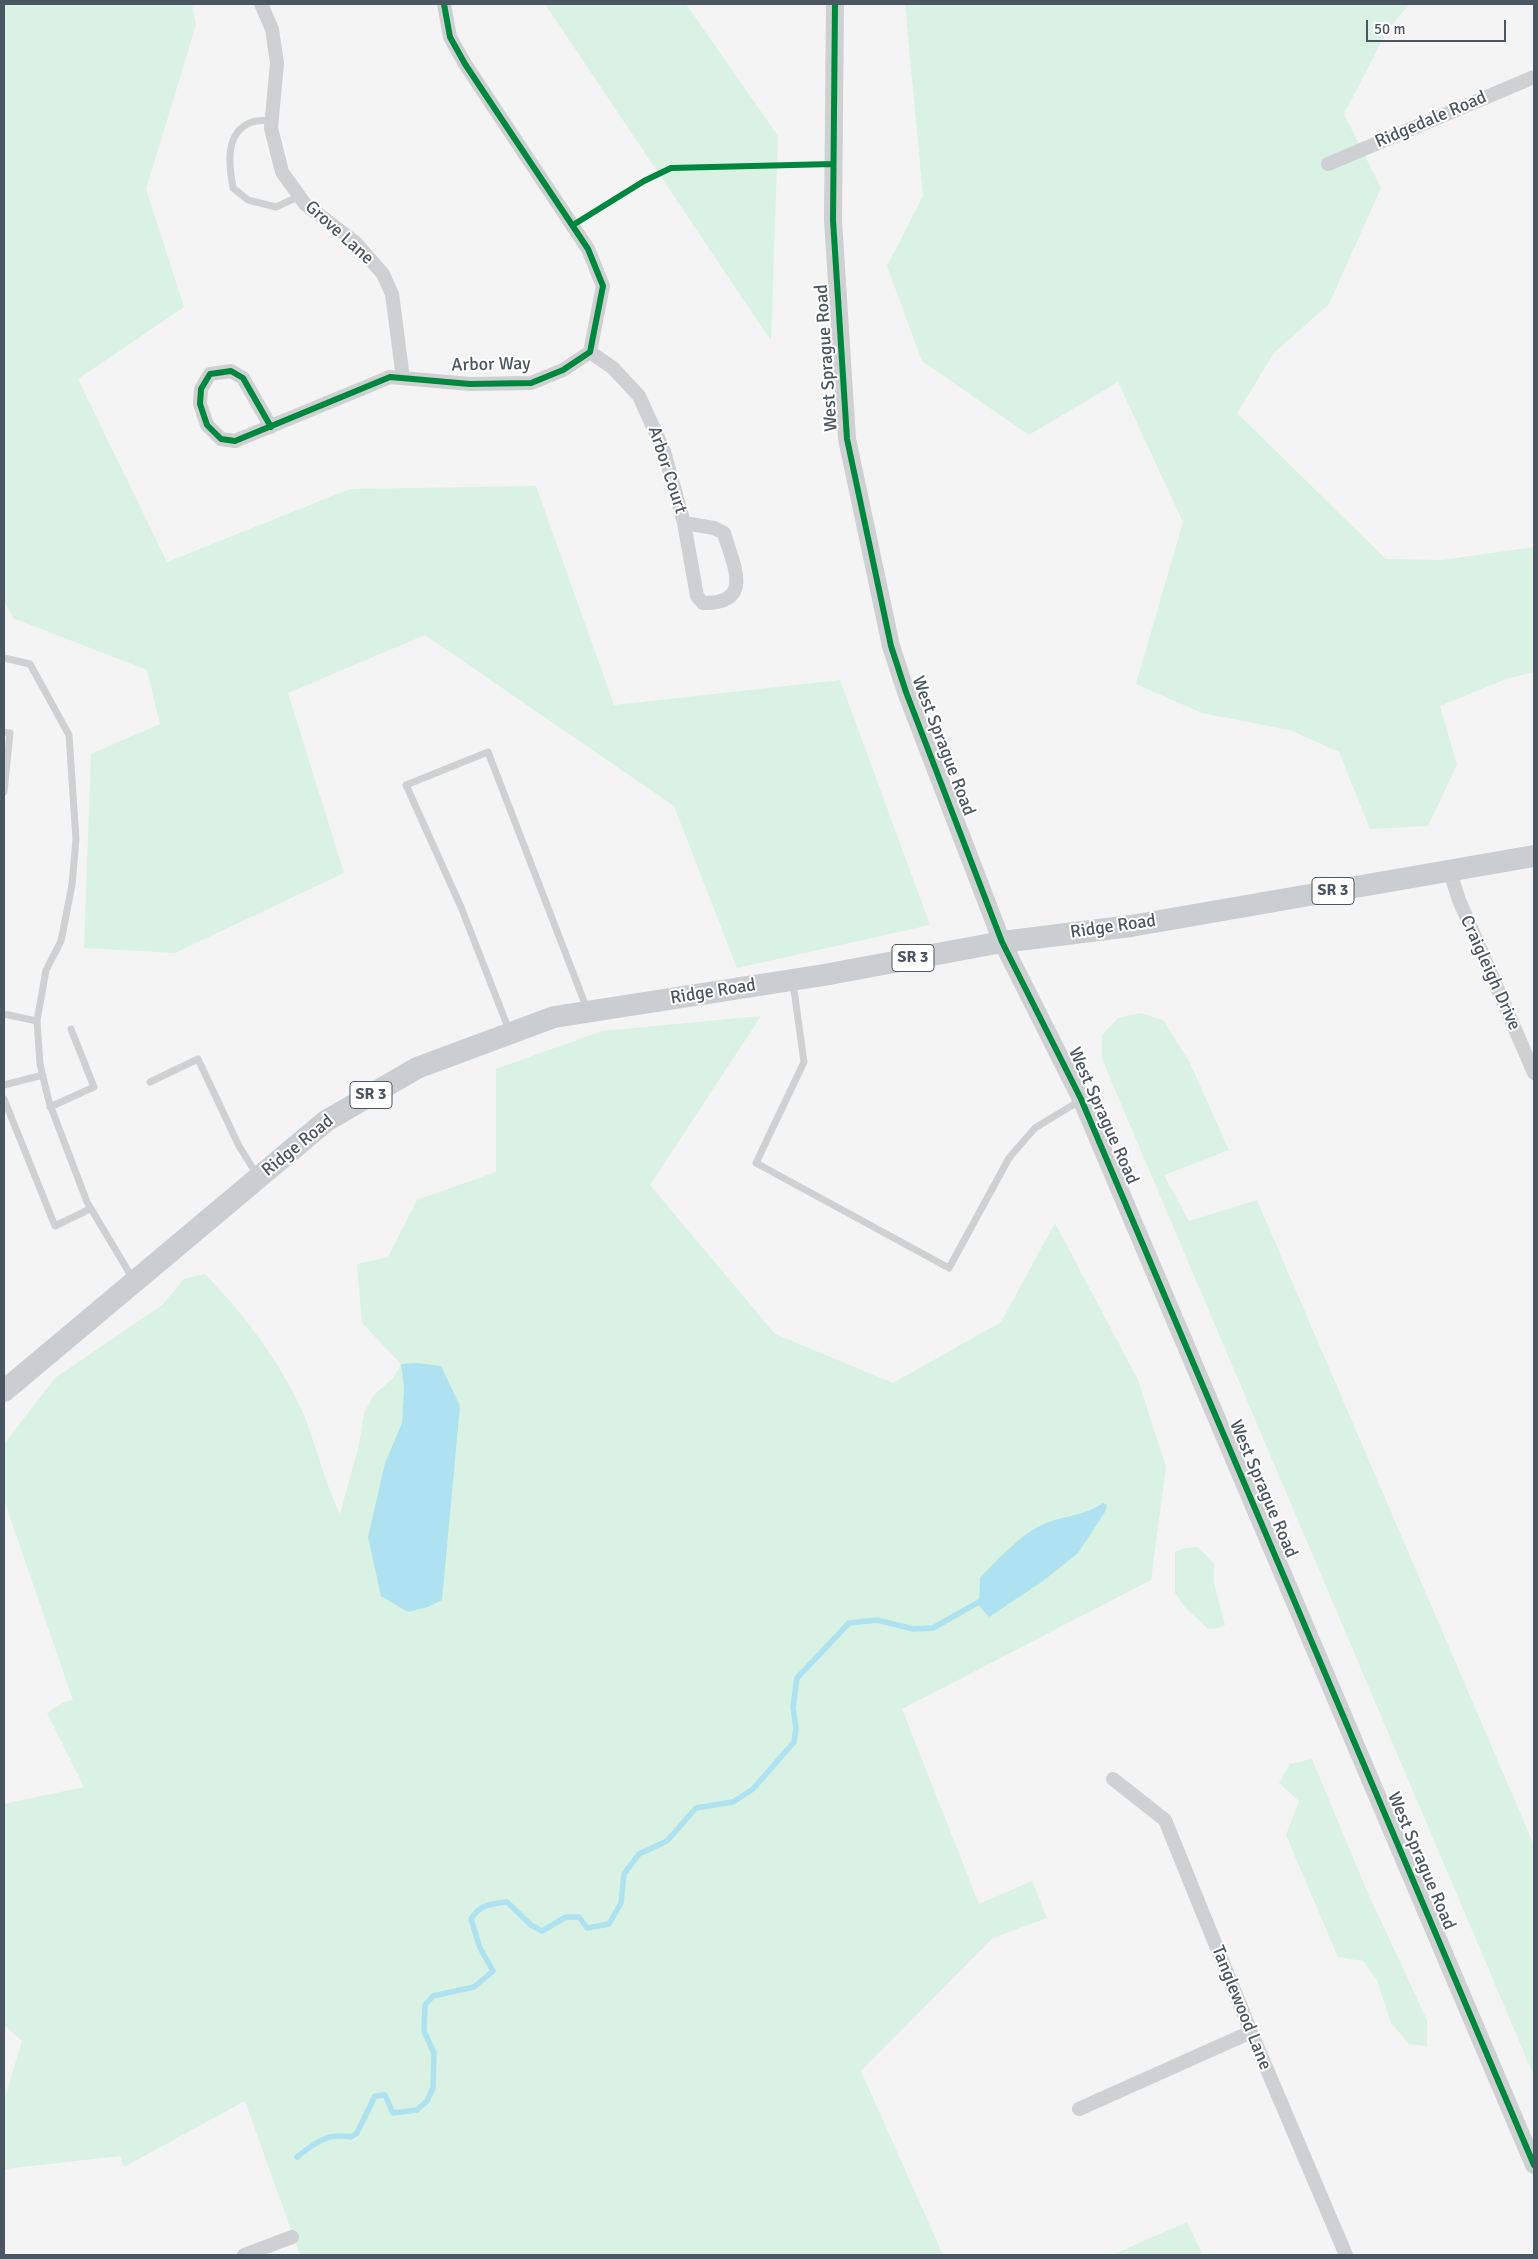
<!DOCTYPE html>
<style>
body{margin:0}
#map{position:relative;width:1538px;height:2259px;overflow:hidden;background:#f4f4f4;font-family:Signika,sans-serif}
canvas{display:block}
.frame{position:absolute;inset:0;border:5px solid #4a5661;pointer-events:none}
.scale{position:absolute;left:1366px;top:20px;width:140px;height:22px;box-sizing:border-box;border:2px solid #4a5661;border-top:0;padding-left:6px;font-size:15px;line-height:18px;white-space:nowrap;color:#4a5661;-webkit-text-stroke:4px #fff;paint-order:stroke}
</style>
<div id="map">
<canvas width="1538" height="2259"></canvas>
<div class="frame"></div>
<div class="scale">50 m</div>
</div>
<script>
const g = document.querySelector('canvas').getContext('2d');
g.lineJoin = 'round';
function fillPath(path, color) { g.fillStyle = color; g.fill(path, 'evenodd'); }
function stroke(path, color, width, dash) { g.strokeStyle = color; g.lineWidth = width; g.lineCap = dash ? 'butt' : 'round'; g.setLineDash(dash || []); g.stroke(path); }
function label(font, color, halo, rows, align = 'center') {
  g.font = font + ' Signika,sans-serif'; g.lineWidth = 4; g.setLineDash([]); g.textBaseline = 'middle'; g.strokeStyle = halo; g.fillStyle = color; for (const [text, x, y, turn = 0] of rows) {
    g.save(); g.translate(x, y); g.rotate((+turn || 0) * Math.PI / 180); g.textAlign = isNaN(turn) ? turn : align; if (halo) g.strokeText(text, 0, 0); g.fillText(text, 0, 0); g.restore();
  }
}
fillPath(new Path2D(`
 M4 4H192L196 25 146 189 184 307 78 379 167 562 350 489 536 486 614 705 840 680 930 925 737 968 674 806 425 635 288 693 344 873 175 953 84 948 91 754 160 724 147 670 13 618 4 600Z
 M545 4H686L778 136 771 341Z
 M905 4H1410L1388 29 1344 114 1381 188 1329 304 1274 353 1237 413 1386 559 1442 560 1534 547V672L1506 679 1440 706 1457 765 1428 826 1370 829 1339 752 1290 730 1202 713 1136 684 1183 522 1118 382 1029 435 922 361 887 266 923 196Z
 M1141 1013 1163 1020 1189 1061 1229 1150 1164 1175 1189 1221 1257 1200 1534 1845V2076L1102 1059V1035L1118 1018Z
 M761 1016 650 1185 775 1334 893 1383 1001 1322 1055 1223 1138 1380 1166 1467 1151 1580 902 1709 979 1904 1032 1881 1047 1918 993 1938 861 2071 943 2255H300L245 2101 124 2167 120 2156 5 2169 4 2101 22 2041 4 2025V1804L84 1787 47 1713 64 1702 73 1700 4 1500V1444L55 1378 162 1305 184 1279 205 1274C241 1311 274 1354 297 1400 315 1436 322 1478 340 1514L359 1445 364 1413 374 1395 393 1378 401 1364 362 1323 357 1264 388 1257 417 1200 496 1172V1069L602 1031ZM401 1364 442 1600 385 1463 402 1423 404 1387Z
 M1198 1547 1214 1563V1583L1225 1625 1216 1629H1208L1184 1606 1175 1593V1552L1185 1548Z
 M1312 1759 1367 1891 1427 2020V2046L1409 2044 1391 2023 1377 1980 1363 1961 1338 1957 1286 1835 1299 1801 1279 1783 1290 1764Z
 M1187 2222 1203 2255H1112Z`), '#d9f2e3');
fillPath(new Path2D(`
 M417 1363 441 1366 460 1406 442 1600 428 1607 408 1612 381 1596 368 1537 385 1463 402 1423 404 1387 401 1364Z
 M1103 1503 1107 1505 1105 1512 1078 1553 1043 1581 989 1617 979 1606 980 1578C995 1562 1021 1534 1042 1525 1063 1515 1083 1517 1103 1503Z`), '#aee2f0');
stroke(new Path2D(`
 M297 2157C316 2142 327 2133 351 2137L357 2133 375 2096 385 2095 393 2113 417 2110 427 2101 433 2088 434 2053 424 2031 425 2005 433 1996 474 1987 493 1971 480 1948 471 1919C480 1904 492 1904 507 1902L531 1925 542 1931 566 1917H579L587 1928 609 1924 621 1903 624 1874 639 1854 667 1841 696 1808 733 1802 753 1789 794 1742 796 1729 793 1707 797 1678 849 1623 877 1620 913 1629 933 1628 979 1602`), '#aee2f0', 5.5);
stroke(new Path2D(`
 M272 120C266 121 257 120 252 122 224 132 229 166 233 188L248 200 276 207 300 196
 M4 658 30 664 69 735 76 839 72 885 61 941 46 970 37 1021 40 1064 49 1102 87 1202 133 1279
 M4 732 10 733 4 792
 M793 983 804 1062 756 1163 949 1268 1009 1158 1035 1128 1081 1100
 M4 1014 37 1021
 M509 1030 461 907 406 785 488 752 587 1009
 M150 1082 198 1059 239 1146 257 1175
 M4 1085 43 1075
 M4 1099 55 1226 90 1209
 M50 1107 94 1087 71 1029`), '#ced0d2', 7);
stroke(new Path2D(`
 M261 4 272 29 277 63 271 128 282 172 305 204 355 242 383 274 392 294 403 378
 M1328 164 1534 77
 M590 352 613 368 639 396 664 451 684 523 697 596 703 603C755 604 733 565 724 533L714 528 684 523
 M271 427 243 378 231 371 210 374 201 389 200 404 207 425 221 439 235 441 390 377 470 384 531 383 563 370 590 352 603 286 588 249 465 64 450 37 444 4
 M1450 872 1459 900 1534 1073
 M1113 1779 1165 1820 1251 2032 1346 2255
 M1079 2109 1251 2032
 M244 2255 292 2237`), '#ced0d2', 14);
stroke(new Path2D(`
 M835 4 833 220 847 439 891 646 906 692 1002 942 1081 1099 1534 2165`), '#ced0d2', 18);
stroke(new Path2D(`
 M4 1391 326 1121 417 1068 554 1017 824 975 1002 942 1131 926 1534 856`), '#caced1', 22);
stroke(new Path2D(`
 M835 4 833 220 847 439 891 646 906 692 1002 942 1081 1099 1534 2165
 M573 225 644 181 671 168 833 164
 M271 427 243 378 231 371 210 374 201 389 200 404 207 425 221 439 235 441 390 377 470 384 531 383 563 370 590 352 603 286 588 249 465 64 450 37 444 4`), '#00873e', 6);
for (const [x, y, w] of [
 [1333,891,42],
 [913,958,42],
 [371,1095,42]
]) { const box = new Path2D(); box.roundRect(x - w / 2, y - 13.5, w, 27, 4); g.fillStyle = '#fff'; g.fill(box); stroke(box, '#4a5661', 1); }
label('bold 16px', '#4a5661', null, [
 ["SR 3",1333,891],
 ["SR 3",913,958],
 ["SR 3",371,1095]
]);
label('18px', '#4a5661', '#fff', [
 ["Ridgedale Road",1431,120,-23],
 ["Grove Lane",339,233,42],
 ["West Sprague Road",827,358,-94],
 ["Arbor Way",491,365,-1],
 ["Arbor Court",667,470,72],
 ["West Sprague Road",943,746,69],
 ["Ridge Road",1113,927,-8],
 ["Craigleigh Drive",1490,973,66],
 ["Ridge Road",713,992,-9],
 ["West Sprague Road",1103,1116,66],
 ["Ridge Road",298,1146,-39],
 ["West Sprague Road",1263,1489,67],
 ["West Sprague Road",1421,1861,67],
 ["Tanglewood Lane",1241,2008,68]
]);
</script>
